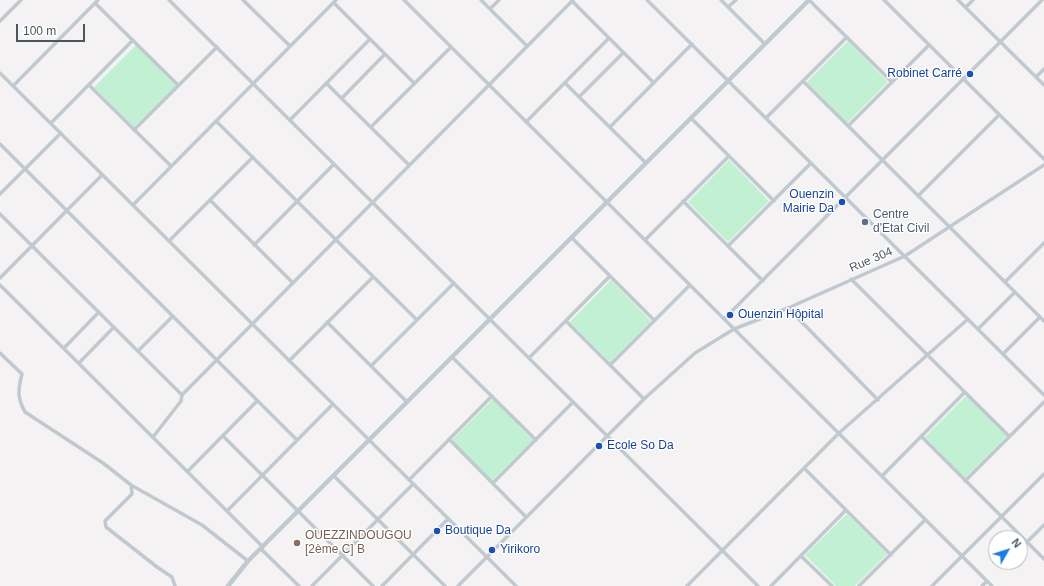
<!DOCTYPE html>
<meta charset="utf-8">
<style>
body{margin:0}
#map{position:relative;width:1044px;height:586px;overflow:hidden;background:#f4f2f2;font-family:Arial,sans-serif}
canvas{display:block}
.north{position:absolute;left:988px;top:530px;width:40px;height:40px;box-sizing:border-box;background:#fff;border:1px solid #b6bbbf;border-radius:50%;rotate:51deg;font-size:11px;font-weight:700;line-height:16px;text-align:center;color:#49565f}
.north::after{content:'';display:block;margin:auto;width:14px;height:18px;background:#1b7ce4;clip-path:polygon(50% 0,100% 100%,50% 72%,0 100%)}
.scale{position:absolute;left:16px;top:24px;width:69px;height:18px;box-sizing:border-box;border:2px solid #49565f;border-top:0;padding-left:5px;font-size:12px;line-height:14px;white-space:nowrap;color:#49565f;-webkit-text-stroke:3px #fff;paint-order:stroke}
</style>
<div id="map">
<canvas width="1044" height="586"></canvas>
<div class="north">N</div>
<div class="scale">100 m</div>
</div>
<script>
const g = document.querySelector('canvas').getContext('2d');
g.lineJoin = 'round';
function fillPath(path, color) { g.fillStyle = color; g.fill(path, 'evenodd'); }
function stroke(path, color, width, dash) { g.strokeStyle = color; g.lineWidth = width; g.lineCap = dash ? 'butt' : 'round'; g.setLineDash(dash || []); g.stroke(path); }
function label(font, color, halo, rows, align = 'center') {
  g.font = font + ' Arial,sans-serif'; g.lineWidth = 3; g.setLineDash([]); g.textBaseline = 'middle'; g.strokeStyle = halo; g.fillStyle = color; for (const [text, x, y, turn = 0] of rows) {
    g.save(); g.translate(x, y); g.rotate((+turn || 0) * Math.PI / 180); g.textAlign = isNaN(turn) ? turn : align; if (halo) g.strokeText(text, 0, 0); g.fillText(text, 0, 0); g.restore();
  }
}
fillPath(new Path2D(`
 M848 41 888 82 847 123 807 82Z
 M136 45 176 86 134 127 94 87Z
 M729 160 769 201 728 242 688 202Z
 M611 280 651 321 610 362 570 322Z
 M967 395 1007 436 965 478 925 437Z
 M493 399 533 440 492 481 451 441Z
 M847 514 887 554 855 586H836L805 555Z`), '#c2f0d2');
stroke(new Path2D(`
 M169 0 758 586
 M243 0 290 46
 M404 0 992 586
 M481 0 527 46
 M647 0 1044 395
 M721 0 765 44
 M809 0 892 82
 M884 0 1044 159
 M958 0 1044 85
 M572 1 654 83
 M95 3 178 85
 M334 3 414 83
 M728 7 736 0
 M966 7 973 0
 M490 9 499 0
 M0 21 21 0
 M0 73 516 586
 M1036 77 1044 69
 M803 81 1044 321
 M326 83 409 165
 M565 83 646 163
 M89 85 171 166
 M13 86 98 0
 M579 97 623 53
 M342 98 385 54
 M691 118 774 201
 M766 118 847 37
 M290 120 370 39
 M216 121 417 320
 M526 122 609 38
 M51 123 133 40
 M848 126 929 45
 M371 127 451 47
 M610 127 692 44
 M134 130 217 47
 M0 144 297 440
 M0 194 61 133
 M918 196 999 115
 M210 200 293 283
 M683 201 763 281
 M133 205 336 0
 M0 214 182 395
 M572 238 654 320
 M645 240 729 156
 M169 241 253 157
 M254 245 334 164
 M728 246 811 163
 M0 278 102 175
 M851 279 1009 436
 M1005 282 1044 243
 M0 285 263 547
 M788 308 878 400
 M724 319 1042 0
 M566 321 644 399
 M327 322 407 402
 M978 329 1015 292
 M64 348 99 312
 M138 351 173 316
 M0 353 22 374C18 389 17 398 25 412L103 463 131 485 202 525 248 561
 M1003 354 1040 317
 M452 357 536 440
 M529 358 610 276
 M289 361 373 277
 M79 363 114 327
 M610 365 690 285
 M371 366 454 283
 M223 436 373 586
 M921 436 1044 559
 M153 437 181 401 182 395 573 0
 M449 439 526 517
 M804 468 891 555
 M188 471 257 401
 M334 476 445 586
 M882 476 965 392
 M409 480 492 396
 M965 481 1044 402
 M493 483 573 402
 M131 485 132 494 105 521 106 527 157 567 172 577 175 586
 M227 511 333 404
 M1027 542 1044 525
 M261 549 299 586
 M801 556 832 586
 M312 586 413 484
 M382 586 448 519
 M458 586 644 399 695 353 734 329 788 308 905 256 1044 165
 M687 586 839 433 968 319
 M771 586 846 510
 M859 586 925 520
 M932 586 1044 474
 M982 586 987 581`), '#c0c9d0', 3.5);
stroke(new Path2D(`
 M228 586 248 561 809 0`), '#c0c9d0', 4.5);
for (const [x, y, r, color] of [
 [970,74,4,"#1a4fb4"],
 [842,202,4,"#1a4fb4"],
 [865,222,4,"#5c6f8a"],
 [730,315,4,"#1a4fb4"],
 [599,446,4,"#1a4fb4"],
 [437,531,4,"#1a4fb4"],
 [297,543,4,"#8d6e63"],
 [492,550,4,"#1a4fb4"]
]) { const dot = new Path2D(); dot.arc(x, y, r, 0, 2 * Math.PI); g.fillStyle = color; g.fill(dot); stroke(dot, '#fff', 1.5); }
label('12px', '#164399', '#fff', [
 ["Robinet Carré",962,74,"right"],
 ["Ouenzin",834,195,"right"],
 ["Mairie Da",834,209,"right"],
 ["Ouenzin Hôpital",738,315],
 ["Ecole So Da",607,446],
 ["Boutique Da",445,531],
 ["Yirikoro",500,550]
], 'left');
label('12px', '#4e5e75', '#fff', [
 ["Centre",873,215],
 ["d'Etat Civil",873,229]
], 'left');
label('12px', '#49565f', '#fff', [
 ["Rue 304",871,260,-23]
]);
label('12px', '#785e54', '#fff', [
 ["OUEZZINDOUGOU",305,536],
 ["[2ème C] B",305,550]
], 'left');
</script>
